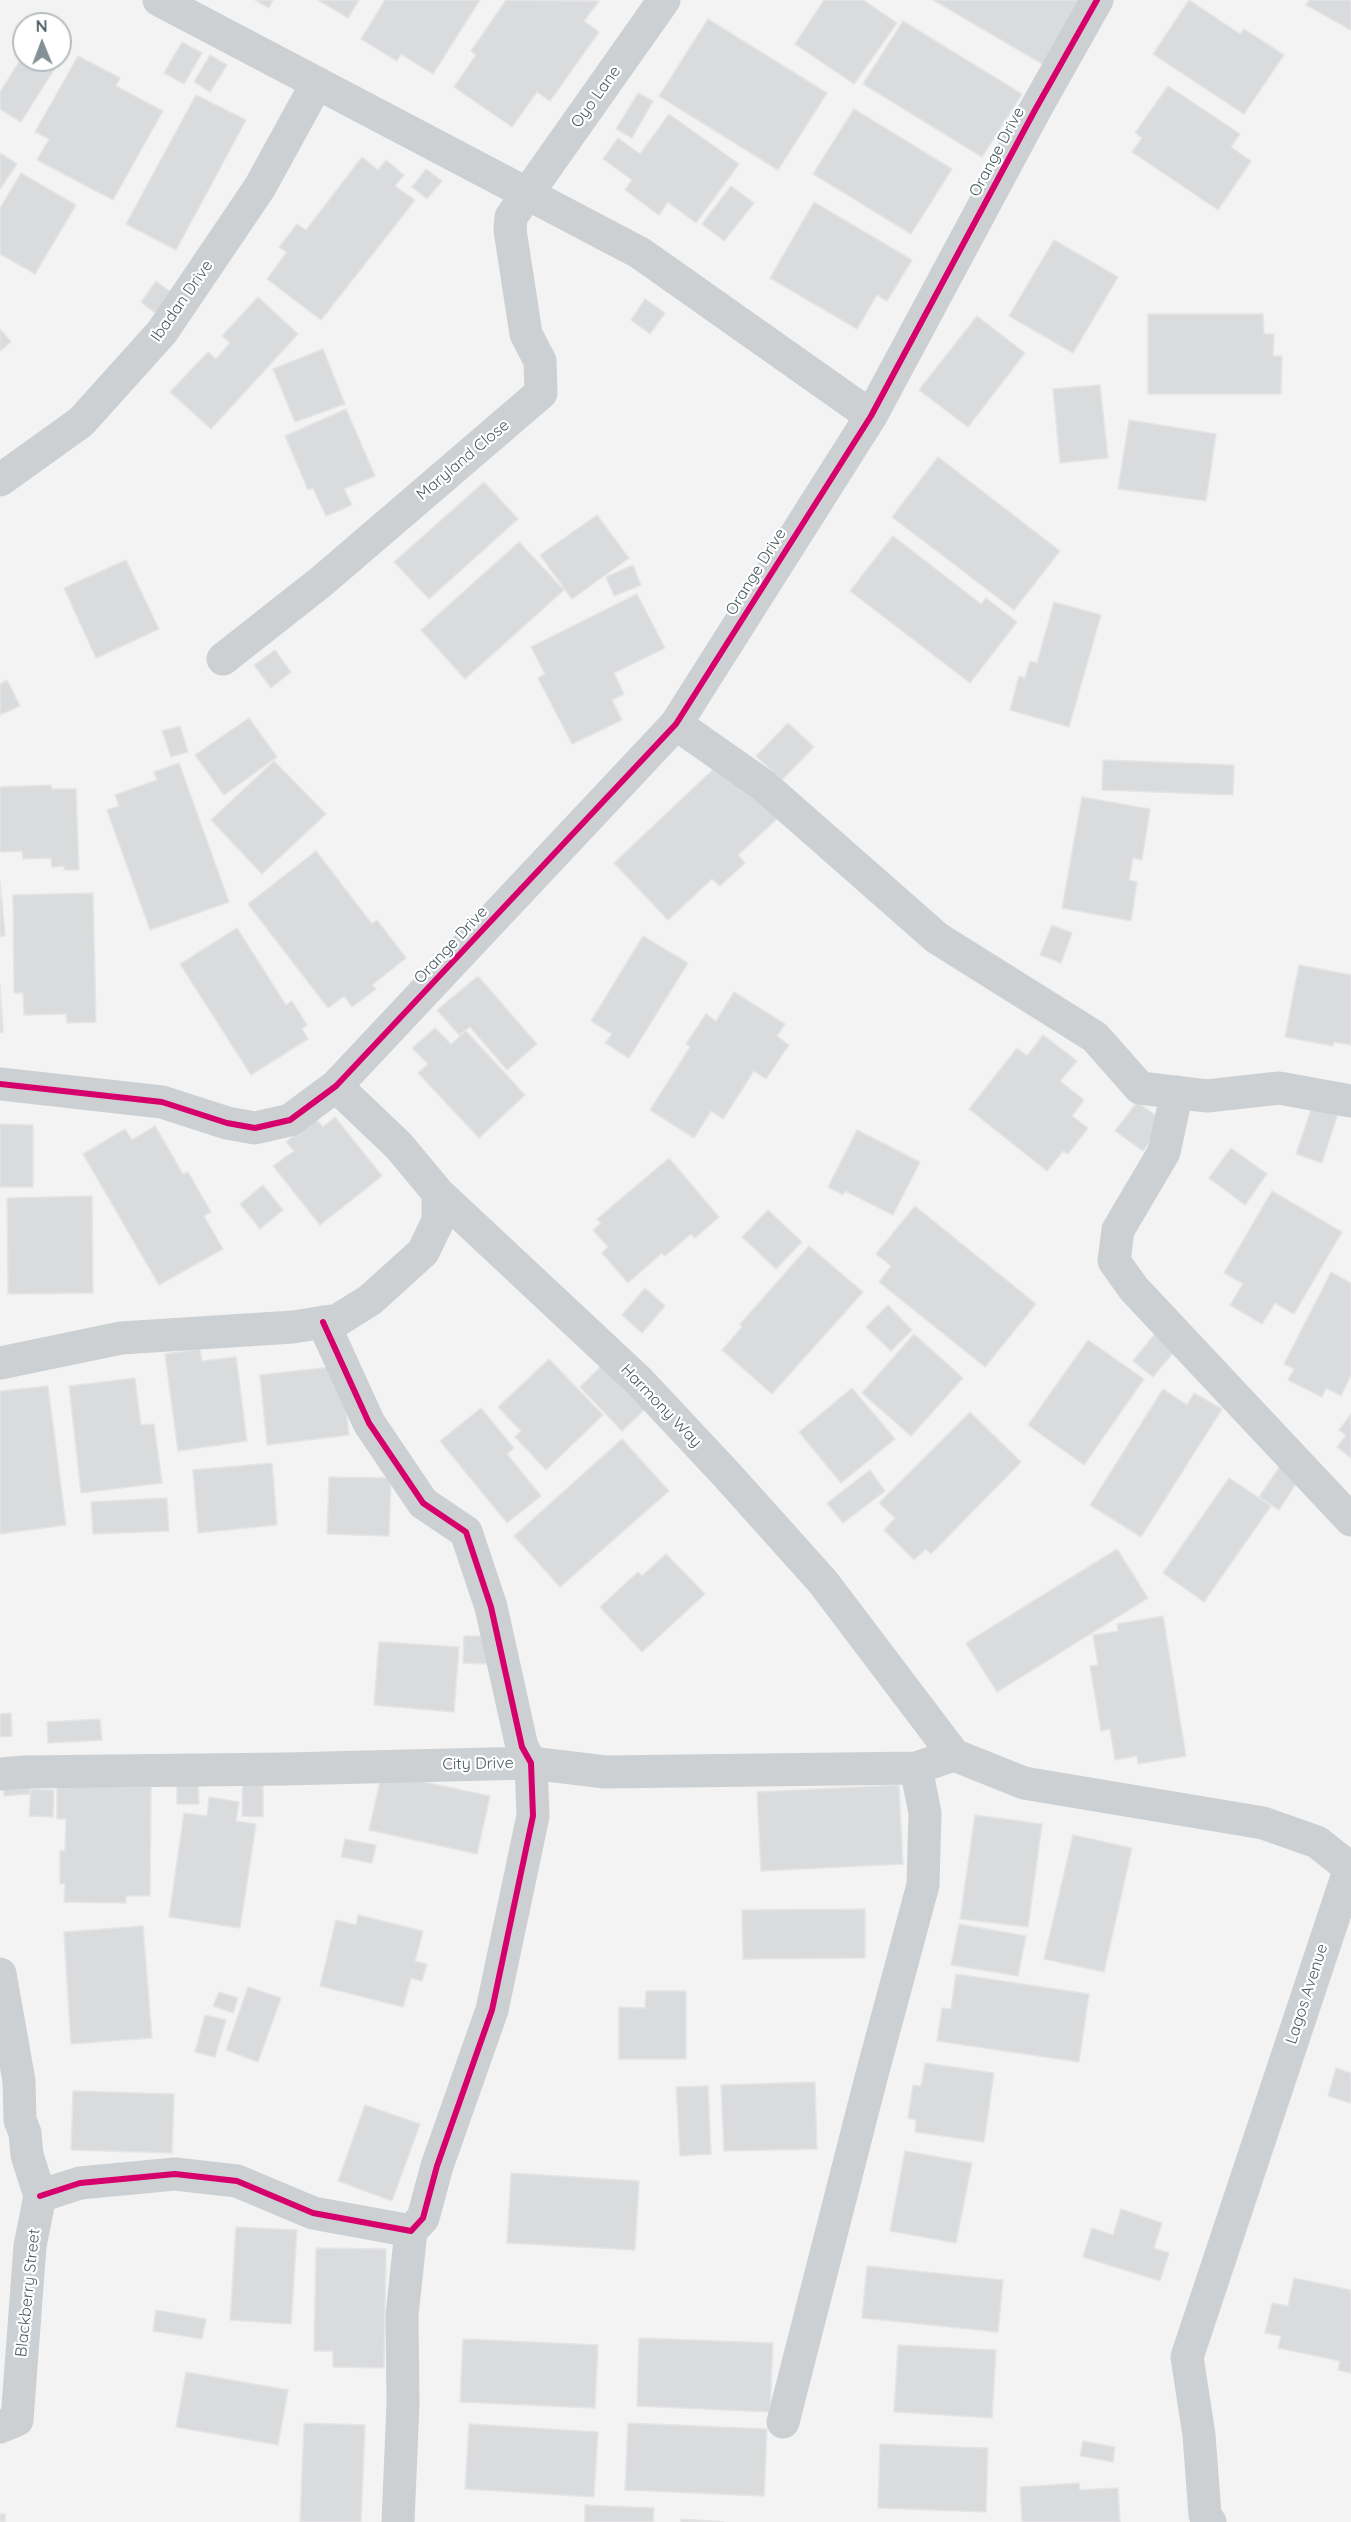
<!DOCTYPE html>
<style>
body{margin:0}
#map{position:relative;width:1351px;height:2522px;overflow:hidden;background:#f4f3f3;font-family:Quicksand,sans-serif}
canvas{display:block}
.north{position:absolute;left:12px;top:12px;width:60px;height:60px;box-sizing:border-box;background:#fff;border:2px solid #b6bdc0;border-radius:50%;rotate:359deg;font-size:16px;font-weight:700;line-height:24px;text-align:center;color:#485b62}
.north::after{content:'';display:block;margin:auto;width:21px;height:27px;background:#849095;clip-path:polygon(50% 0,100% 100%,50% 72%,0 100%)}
</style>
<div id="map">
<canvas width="1351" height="2522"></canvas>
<div class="north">N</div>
</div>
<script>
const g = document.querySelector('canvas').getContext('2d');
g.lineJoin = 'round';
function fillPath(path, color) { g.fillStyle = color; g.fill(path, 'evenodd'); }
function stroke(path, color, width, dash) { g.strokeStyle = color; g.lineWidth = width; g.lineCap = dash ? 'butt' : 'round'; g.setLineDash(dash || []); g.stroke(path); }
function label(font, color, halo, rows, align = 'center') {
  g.font = font + ' Quicksand,sans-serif'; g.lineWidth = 4.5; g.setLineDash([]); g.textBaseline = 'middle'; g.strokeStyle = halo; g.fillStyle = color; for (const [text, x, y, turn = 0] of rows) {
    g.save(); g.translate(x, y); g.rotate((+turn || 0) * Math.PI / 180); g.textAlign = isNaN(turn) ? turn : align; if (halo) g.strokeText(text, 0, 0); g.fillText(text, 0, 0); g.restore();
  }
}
const building = new Path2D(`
 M255 0H273L269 8Z
 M318 0H359L348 18Z
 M385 0H480L433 74 401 54 397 61 361 39Z
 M506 0 599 1 584 21 599 32 550 101 537 92 512 127 454 87 476 55 471 51Z
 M824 0H863L897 23 854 84 795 44Z
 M933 0H1082L1044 65Z
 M1189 0 1240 34 1244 29 1284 55 1244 114 1153 54Z
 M1309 0H1351V30L1306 5Z
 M708 19 827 93 778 170 659 96Z
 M903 21 1022 94 982 157 863 84Z
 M182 42 202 53 184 84 164 73Z
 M24 54V60H60L21 122 0 109V92Z
 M210 55 227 65 210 92 194 82Z
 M78 56 120 78 116 86 163 111 113 200 37 160 49 139 35 132Z
 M1168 86 1240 134 1231 147 1251 161 1218 210 1132 152 1142 138 1135 133Z
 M638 93 653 101 632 138 616 129Z
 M196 95 246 120 176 250 126 224Z
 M854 109 952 169 911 234 813 174Z
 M669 114 739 164 696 223 668 202 659 215 625 190 632 180 603 159 618 138 640 154Z
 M0 153 17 164 0 189Z
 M362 157 378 170 386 160 404 175 395 186 415 200 321 320 267 279 287 252 279 247 297 224 306 230Z
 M426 169 442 181 427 199 412 187Z
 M21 173 76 205 35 274 0 254V208Z
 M731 186 754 203 724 241 702 224Z
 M814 202 912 260 887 301 877 295 857 329 770 278Z
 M1054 240 1118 277 1073 353 1009 316Z
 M156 281 179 298 163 319 141 302Z
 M258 297 298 334 211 429 170 392 208 352 216 359 230 343 222 336Z
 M645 299 665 313 650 334 631 320Z
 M1148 314H1263L1264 334H1274L1273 356H1282L1281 394H1148Z
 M977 316 1025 353 968 427 919 390Z
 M0 329 11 342 0 351Z
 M323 349 345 404 295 422 273 369Z
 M1100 385 1108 458 1060 463 1053 389Z
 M346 409 375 476 344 489 352 505 326 516 313 488 308 490 285 436Z
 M1129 420 1216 434 1206 501 1118 489Z
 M938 457 1060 551 1014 610 892 517Z
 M484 482 518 519 429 599 394 562Z
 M597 515 629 558 572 599 540 555Z
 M893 536 981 604 986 598 1017 622 970 683 850 591Z
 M519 542 564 590 465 679 421 630Z
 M126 560 159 629 96 658 64 588Z
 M633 565 641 585 614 596 606 577Z
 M637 594 665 648 614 673 624 694 612 700 622 720 572 744 538 678 545 674 531 647Z
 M1054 602 1101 615 1069 727 1010 710 1019 676 1025 678 1030 661 1037 663Z
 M275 650 291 672 271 688 254 665Z
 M7 680 20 706 0 715V684Z
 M249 718 277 757 224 795 195 755Z
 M788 723 814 747 782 780 756 756Z
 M180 726 188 752 171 757 162 731Z
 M1103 760 1234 765 1233 795 1102 790Z
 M274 761 326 814 262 874 211 820Z
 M722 761 777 819 738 855 745 863 720 886 712 879 668 920 614 863Z
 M179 763 229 902 150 930 107 810 119 806 115 795 157 780 154 772Z
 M51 785 52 789H76L79 870H64V866L52 867 51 858 23 859 22 851 0 852V787Z
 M1082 797 1150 809 1142 860 1133 858 1129 880 1137 882 1131 921 1062 908Z
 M316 851 372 924 377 920 406 958 372 985 376 989 352 1007 344 996 328 1008 248 904Z
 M0 881 5 936H0Z
 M93 893 96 1022 67 1023 66 1014 24 1015 23 993H14L13 895Z
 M1052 925 1072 933 1061 963 1040 955Z
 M237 928 286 1005 292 1001 307 1025 302 1029 308 1039 251 1075 180 964Z
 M643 936 688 963 629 1058 605 1043 612 1034 591 1021Z
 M1299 965 1351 975V1045L1334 1042 1333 1046 1285 1037Z
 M478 976 537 1044 507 1070 470 1027 459 1035 437 1010Z
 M0 984 3 1032 0 1033Z
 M734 992 785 1024 777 1036 789 1045 766 1079 754 1071 723 1119 711 1111 694 1138 650 1110 690 1047 686 1044 706 1014 716 1021Z
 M435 1028 451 1044 466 1031 525 1095 479 1138 418 1073 428 1064 412 1048Z
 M1043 1035 1077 1061 1060 1081 1084 1100 1072 1116 1088 1128 1068 1154 1063 1151 1047 1171 969 1109 1017 1048 1027 1056Z
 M1137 1102 1165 1122 1143 1151 1115 1131Z
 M1313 1104 1338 1113 1322 1163 1296 1154Z
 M335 1117 382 1176 320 1225 273 1166 294 1151 286 1142 315 1118 323 1127Z
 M0 1124 33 1125V1187H0Z
 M155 1126 183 1174 188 1172 211 1212 204 1216 223 1249 159 1285 83 1154 125 1129 132 1140Z
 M857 1130 920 1162 893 1215 845 1191 843 1195 828 1187Z
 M1231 1148 1267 1174 1245 1205 1209 1178Z
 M669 1158 719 1217 695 1238 691 1234 665 1256 662 1253 628 1283 602 1253 608 1247 593 1230 601 1223 597 1219Z
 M263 1185 283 1210 260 1229 240 1204Z
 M1272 1191 1342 1232 1294 1314 1275 1303 1262 1324 1230 1305 1243 1284 1224 1273Z
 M92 1196 93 1293 8 1294 7 1198Z
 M915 1206 1036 1304 985 1367 879 1282 891 1266 876 1254Z
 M768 1210 802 1242 776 1269 742 1237Z
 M809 1246 863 1292 772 1394 722 1350 742 1327 740 1324Z
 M1331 1272 1351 1283V1375L1341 1396 1326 1388 1322 1397 1288 1380 1294 1369 1284 1364Z
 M645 1288 665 1306 642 1333 622 1315Z
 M888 1305 912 1330 891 1351 866 1327Z
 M1157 1331 1177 1348 1153 1377 1133 1361Z
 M914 1334 963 1378 911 1436 862 1393Z
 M1088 1340 1144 1379 1084 1465 1028 1425Z
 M200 1349 202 1361 236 1357 247 1441 178 1451 165 1354Z
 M549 1359 603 1415 546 1470 515 1437 521 1431 498 1407Z
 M604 1363 647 1407 622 1431 580 1387Z
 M341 1366 349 1435 267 1445 260 1375Z
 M135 1378 141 1425 154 1424 162 1483 81 1493 69 1386Z
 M48 1386 66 1525 0 1534V1391Z
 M852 1388 895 1439 841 1483 799 1432Z
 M1163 1389 1187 1405 1194 1393 1222 1409 1141 1537 1090 1505Z
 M481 1408 514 1448 507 1454 541 1496 507 1523 440 1441Z
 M970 1412 1021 1462 931 1554 926 1549 914 1560 884 1530 895 1518 879 1503Z
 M1351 1414V1458L1337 1447 1346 1435 1339 1430Z
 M622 1439 669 1491 560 1587 514 1536Z
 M272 1463 277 1525 198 1533 193 1470Z
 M1280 1466 1299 1479 1279 1510 1259 1497Z
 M870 1470 885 1491 843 1523 827 1503Z
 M329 1477 391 1478 389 1536 327 1534Z
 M1229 1478 1271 1506 1204 1602 1163 1573Z
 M167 1498 169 1531 93 1534 91 1502Z
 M1117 1549 1148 1598 997 1692 966 1643Z
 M666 1554 705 1594 642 1652 600 1607 638 1572 642 1576Z
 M1163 1616 1186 1756 1138 1764 1137 1756 1115 1760 1110 1729 1101 1731 1090 1666 1098 1665 1093 1635 1118 1631 1117 1624Z
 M464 1636H487V1664L463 1663Z
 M379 1642 459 1647 454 1712 374 1705Z
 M11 1713 12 1736 0 1737V1714Z
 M100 1719 102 1740 48 1743 47 1722Z
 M382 1773 490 1796 477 1854 369 1830Z
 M243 1775 263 1776V1817L242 1816Z
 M29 1777 30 1794 4 1796 3 1779Z
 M177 1780H198L199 1804H177Z
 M899 1785 903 1864 761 1871 757 1792Z
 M57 1787H151L150 1896H126V1903L64 1902 65 1884H60V1851H65L66 1819H57Z
 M31 1789 54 1790 53 1817 29 1816Z
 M209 1797 239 1802 236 1821 256 1824 240 1928 169 1917 184 1813 207 1816Z
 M975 1815 1042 1824 1028 1927 960 1919Z
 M1073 1835 1132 1848 1104 1972 1044 1959Z
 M345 1839 376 1845 372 1863 341 1857Z
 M865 1909V1958L743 1959 742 1910Z
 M358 1915 423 1931 415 1961 427 1964 422 1981 411 1978 403 2007 320 1986 336 1920 356 1925Z
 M959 1924 1026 1936 1018 1976 951 1965Z
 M143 1926 152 2038 71 2044 64 1932Z
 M956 1974 1089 1994 1079 2062 937 2041 942 2008 951 2009Z
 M248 1987 281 1998 258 2062 226 2050Z
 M646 1991H686V2059H619V2007L645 2008Z
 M219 1992 238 1998 233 2013 213 2006Z
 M205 2015 226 2020 215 2057 195 2052Z
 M925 2063 994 2073 984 2142 915 2132 916 2120 908 2118 913 2085 921 2086Z
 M1336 2068 1351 2073V2103L1328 2096Z
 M815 2082 817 2149 724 2151 721 2085Z
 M708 2086 711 2154 680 2156 676 2087Z
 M73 2091 174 2094 172 2153 71 2150Z
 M365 2105 420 2124 392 2201 338 2181Z
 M905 2151 972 2163 956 2243 890 2231Z
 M511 2173 639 2181 635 2250 507 2243Z
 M1121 2209 1162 2223 1154 2248 1169 2253 1160 2281 1083 2257 1092 2228 1113 2235Z
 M236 2227 297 2230 291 2324 230 2320Z
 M316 2248 386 2249 384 2368 333 2367V2351H314Z
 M867 2266 1003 2280 998 2332 862 2318Z
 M1294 2278 1351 2290V2373L1338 2370 1340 2361 1278 2348 1281 2336 1265 2333 1272 2303 1288 2306Z
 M156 2310 206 2319 202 2339 153 2331Z
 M639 2338 773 2343 770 2412 637 2406Z
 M463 2339 598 2345 595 2408 460 2402Z
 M898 2345 996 2350 992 2418 894 2412Z
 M186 2372 288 2390 278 2445 176 2427Z
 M304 2423 365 2425 361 2522H300Z
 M628 2423 767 2429 764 2496 625 2490Z
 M469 2424 598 2432 594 2497 465 2489Z
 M1083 2441 1115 2447 1113 2462 1080 2456Z
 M880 2444 988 2448 986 2512 878 2508Z
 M1079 2483 1080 2490 1118 2488 1120 2522H1022L1020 2487Z
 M585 2505 654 2508 653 2522H585Z
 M0 2514H5V2522H0Z
 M681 2519 724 2522H681Z`);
fillPath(building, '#dadbdc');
stroke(building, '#e5e5e6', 1.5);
stroke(new Path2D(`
 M159 0 640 253 871 416
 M0 480 81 422 162 332 260 187 317 83
 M223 659 322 581 541 393 540 361 526 334 510 230 511 217 664 0
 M676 724 763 785 937 938 1095 1037 1140 1088 1207 1096 1279 1088 1351 1101
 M0 1084 162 1102 227 1123 255 1128 290 1120 336 1086 676 724 871 416 1035 110 1097 0
 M336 1086 399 1146 438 1193 639 1381 727 1475 823 1582 954 1755
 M1177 1092 1164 1152 1118 1230 1114 1261 1134 1289 1351 1520
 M0 1363 121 1338 293 1327 338 1320 370 1300 423 1252 438 1221V1193
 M954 1755 1024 1783 1263 1823 1317 1842 1350 1868 1187 2357 1199 2435 1205 2515 1210 2522
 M0 1774 23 1772 285 1769 531 1763 605 1772 916 1768 954 1755
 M0 1974 19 2081 20 2120 25 2133 27 2155 40 2196 30 2246 17 2420 0 2427
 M40 2196 80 2183 175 2174 237 2181 313 2213 411 2231 423 2218 437 2166 492 2010 533 1816 531 1763 522 1747 491 1607 466 1532 423 1503 369 1423 323 1322
 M783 2422 871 2078 923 1885 925 1813 916 1768
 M398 2522 403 2404 402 2315 411 2231`), '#cdd0d2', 33);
stroke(new Path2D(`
 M0 1084 162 1102 227 1123 255 1128 290 1120 336 1086 676 724 871 416 1035 110 1097 0
 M40 2196 80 2183 175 2174 237 2181 313 2213 411 2231 423 2218 437 2166 492 2010 533 1816 531 1763 522 1747 491 1607 466 1532 423 1503 369 1423 323 1322`), '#d6006c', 6);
label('16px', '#485b62', '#fff', [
 ["Oyo Lane",596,97,-54],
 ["Orange Drive",997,152,-62],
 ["Ibadan Drive",182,301,-55],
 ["Maryland Close",463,460,-40],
 ["Orange Drive",756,572,-58],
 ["Orange Drive",451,945,-47],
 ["Harmony Way",661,1406,46],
 ["City Drive",478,1764,-1],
 ["Lagos Avenue",1307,1994,-72],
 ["Blackberry Street",28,2293,-84]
]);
</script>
